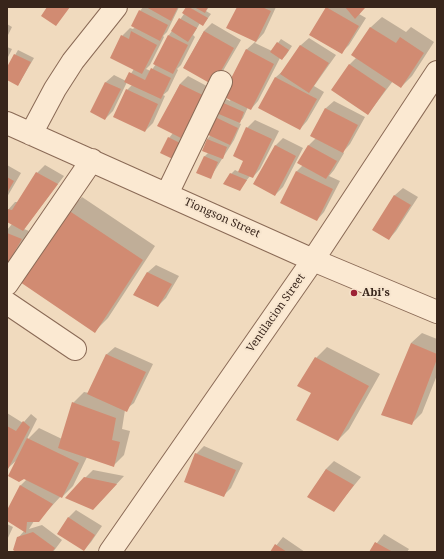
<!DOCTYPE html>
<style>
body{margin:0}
#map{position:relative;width:444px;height:559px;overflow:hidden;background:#f0dabe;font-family:"Noto Serif",serif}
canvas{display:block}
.frame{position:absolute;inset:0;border:8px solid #38251b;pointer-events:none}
</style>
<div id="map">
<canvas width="444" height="559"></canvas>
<div class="frame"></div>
</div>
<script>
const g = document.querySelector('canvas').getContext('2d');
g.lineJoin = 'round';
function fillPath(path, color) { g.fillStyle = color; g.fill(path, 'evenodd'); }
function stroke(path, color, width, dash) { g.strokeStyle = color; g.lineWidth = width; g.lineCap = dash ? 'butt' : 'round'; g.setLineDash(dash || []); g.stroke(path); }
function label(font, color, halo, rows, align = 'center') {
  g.font = font + ' "Noto Serif",serif'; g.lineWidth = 4; g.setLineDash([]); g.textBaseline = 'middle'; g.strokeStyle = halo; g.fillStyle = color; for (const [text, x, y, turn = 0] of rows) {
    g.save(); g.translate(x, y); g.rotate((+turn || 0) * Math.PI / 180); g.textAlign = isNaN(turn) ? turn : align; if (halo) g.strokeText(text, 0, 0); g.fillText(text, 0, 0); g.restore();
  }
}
fillPath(new Path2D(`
 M143 7H179L167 32 163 36 164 37 150 65 146 69 151 71 156 64 155 63 169 35 184 14 187 7H209L206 11 211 14 203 25 200 23 193 35 195 37 181 65 177 69 178 70 168 91 163 95 165 96 153 123 145 131 127 90 132 85 127 82 113 111 105 119 92 112 106 82 114 75 126 81 134 69 122 36 130 28 133 29 135 27 140 11Z
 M238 7H276L264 33 255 43 272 51 281 39 292 46 286 55 282 59 280 58 258 101 251 109 248 107 243 118 239 123 241 124 234 140 210 178 198 173 205 156 209 152 207 139 211 135 206 133 224 98 230 101 246 50 256 41Z
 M328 7H365L359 14 366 18 349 45 341 53 311 35Z
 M382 17 406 32 411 27 434 42 412 76 401 87 393 81 368 114 349 65 356 58 353 55 371 27Z
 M212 23 241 40 220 76 184 67 204 31Z
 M7 24 12 27 7 37Z
 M309 38 336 55 314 86 324 92 307 121 300 129 260 107 276 77 284 70 301 45Z
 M7 47 12 49 7 59Z
 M18 50 34 58 18 85 7 79V69Z
 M188 76 218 92 180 156 169 138 173 133 159 126 180 84Z
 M334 101 365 117 350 144 343 152 344 153 334 170 329 176 340 181 324 212 317 220 281 202 297 171 303 165 299 163 309 145 316 138 311 136 326 108Z
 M255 120 279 131 260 169 253 177 250 176 239 190 231 174 235 170 239 172 244 160 247 128Z
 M283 138 303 148 283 187 275 195 255 184 276 145Z
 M7 165 21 173 7 197Z
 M45 165 64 176 24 229 29 231 7 267V230L12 224 7 221V211L15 202H18L37 173Z
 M403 188 418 197 396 231 389 239 374 230 395 195Z
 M82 197 155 246 108 318 95 331 69 210Z
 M156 265 179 276 166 298 158 306 134 294 148 272Z
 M422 333 437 339V375L422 413 411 424V343Z
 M115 347 153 364 134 403 125 410 122 429 130 431 124 455 113 466 87 457 73 486 62 497 61 496 38 521H34L29 529 42 525 62 540 53 552H18V538L24 531 7 520V512L21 485 27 479 18 459 7 469V413L23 423 31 414 37 419 26 441 39 428 62 439 73 403 84 392 89 393 107 354Z
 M327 347 380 374 349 429 338 440 312 393 316 358Z
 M204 446 243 463 231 488 223 496 196 454Z
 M334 461 361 477 334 510 309 497 326 469Z
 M93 470 124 476 101 501 85 478Z
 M76 510 102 526 91 542 84 550 68 518Z
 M7 524 13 527 7 540Z
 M384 534 409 549 407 552H370Z
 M283 537 305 552H271Z`), '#0003');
fillPath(new Path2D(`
 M47 7H70L56 26 41 16Z
 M146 7H178L171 21Z
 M186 7H189L208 18 203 26 182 13Z
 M194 7H208L205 13Z
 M237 7H262L271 11 256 42 226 28Z
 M326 7 359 26 342 54 309 35Z
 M345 7H364L365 8 355 19Z
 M139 10 168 25 160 41 131 26Z
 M179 18 197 28 188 42 171 31Z
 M370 27 396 43 400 37 424 53 401 88 351 55Z
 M131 31 157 45 142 74 110 58 121 35 129 39Z
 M204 31 234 48 213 85 183 68Z
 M168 35 188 45 173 74 153 64Z
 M277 42 289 50 282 60 270 52Z
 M300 45 329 63 309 93 280 74Z
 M246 49 274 64 251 110 222 96Z
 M14 54 31 62 18 86 7 80V67Z
 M349 64 386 89 368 115 331 90Z
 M151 68 171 78 161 99 124 82 129 72 145 80Z
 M275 77 317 99 300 130 258 108Z
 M105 82 121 89 105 120 90 112Z
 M180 84 211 99 189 142 157 126Z
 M126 89 158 104 145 132 113 117Z
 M219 101 244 112 240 123 214 112Z
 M325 108 358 125 343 153 310 136Z
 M213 116 238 128 230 145 204 133Z
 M246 127 272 139 253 178 238 172 243 161 233 156Z
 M168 137 184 145 177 161 160 153Z
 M207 139 227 147 223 159 202 151Z
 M275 145 296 156 275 196 253 184Z
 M308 145 337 161 326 179 297 163Z
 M204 156 218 162 211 179 196 173Z
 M296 171 333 189 317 221 280 203Z
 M36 172 58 184 23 231 7 222V209L12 210Z
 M230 173 247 180 240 191 223 184Z
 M7 177 14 181 7 193Z
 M394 195 411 205 389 240 372 230Z
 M68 210 143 260 95 333 20 282Z
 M7 233 22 239 7 265Z
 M147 272 172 284 158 307 133 295Z
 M411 343 437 354V359L412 425 381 415Z
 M106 354 146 372 127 412 87 394Z
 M315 357 369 386 338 441 296 420 311 393 297 386Z
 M72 402 116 418 112 440 120 442 114 467 58 448Z
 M23 421 30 427 7 471V426L16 431Z
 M27 438 79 463 62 498 24 479 19 482 8 476Z
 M195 453 236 470 224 497 184 482Z
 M326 469 354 485 334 512 307 497Z
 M84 477 117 484 93 510 65 498Z
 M20 485 53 504 39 522H27L26 533 7 521V510Z
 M68 517 95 535 84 551 57 534Z
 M33 532 55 548 52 552H16L13 550 17 537Z
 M375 542 393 552H369Z
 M275 544 287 552H270Z`), '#d18b72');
const minor = new Path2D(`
 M7 123 313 260 437 312
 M31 134 55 89 73 61 116 7
 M167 194 221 82
 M7 284 92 160
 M7 303 75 349
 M110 552 313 260 437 72`);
stroke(minor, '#8a6a56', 24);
stroke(minor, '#fbe9d2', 22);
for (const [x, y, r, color] of [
 [354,293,4,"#9c2235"]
]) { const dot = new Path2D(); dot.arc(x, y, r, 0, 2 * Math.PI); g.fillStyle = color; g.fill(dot); stroke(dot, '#f7e5ce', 1.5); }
label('11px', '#38251b', '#f7e5ce', [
 ["Tiongson Street",222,218,24],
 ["Ventilacion Street",276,313,-55]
]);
label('bold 11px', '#38251b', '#f7e5ce', [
 ["Abi's",362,293]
], 'left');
</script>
